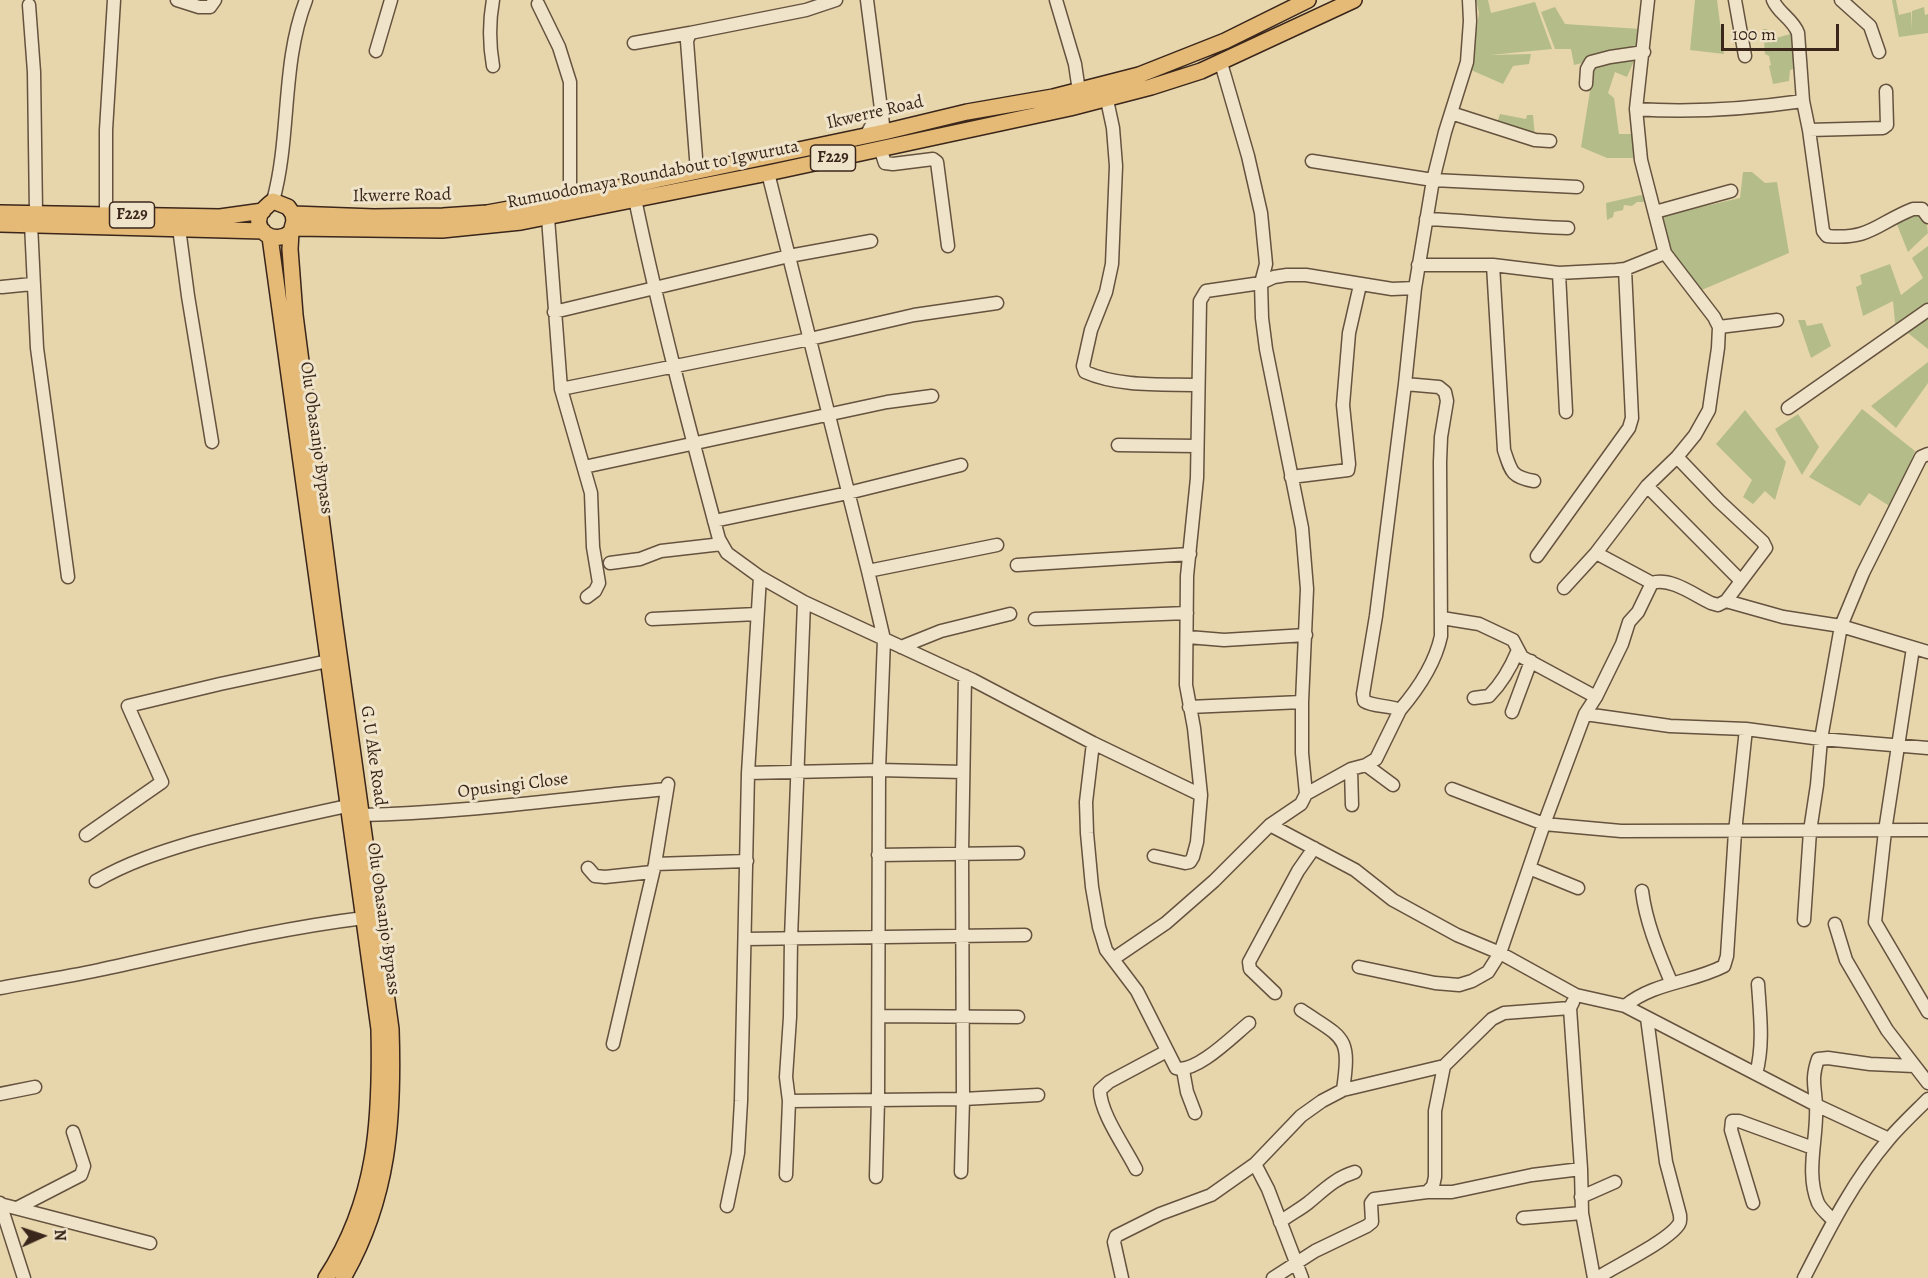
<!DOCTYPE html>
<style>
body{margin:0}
#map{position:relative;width:1928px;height:1278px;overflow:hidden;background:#e7d5ac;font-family:Alegreya,serif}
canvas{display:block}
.north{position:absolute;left:12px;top:1206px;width:60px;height:60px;-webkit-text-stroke:4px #efe4c9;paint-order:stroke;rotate:87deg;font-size:16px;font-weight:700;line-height:24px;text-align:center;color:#3a261b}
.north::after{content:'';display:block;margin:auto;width:21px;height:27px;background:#3a261b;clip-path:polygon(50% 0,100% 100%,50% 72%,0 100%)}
.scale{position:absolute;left:1721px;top:24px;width:118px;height:27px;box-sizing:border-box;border:3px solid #3a261b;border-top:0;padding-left:8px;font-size:18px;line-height:21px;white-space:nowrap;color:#3a261b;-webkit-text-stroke:4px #efe4c9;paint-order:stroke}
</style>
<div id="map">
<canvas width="1928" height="1278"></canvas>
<div class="north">N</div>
<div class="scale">100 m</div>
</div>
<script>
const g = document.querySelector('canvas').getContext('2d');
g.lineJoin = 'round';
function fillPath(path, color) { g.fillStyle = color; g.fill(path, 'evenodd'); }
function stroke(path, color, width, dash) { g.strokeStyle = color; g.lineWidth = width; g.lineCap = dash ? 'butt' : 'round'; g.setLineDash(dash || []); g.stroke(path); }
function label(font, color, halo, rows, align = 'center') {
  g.font = font + ' Alegreya,serif'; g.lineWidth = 6; g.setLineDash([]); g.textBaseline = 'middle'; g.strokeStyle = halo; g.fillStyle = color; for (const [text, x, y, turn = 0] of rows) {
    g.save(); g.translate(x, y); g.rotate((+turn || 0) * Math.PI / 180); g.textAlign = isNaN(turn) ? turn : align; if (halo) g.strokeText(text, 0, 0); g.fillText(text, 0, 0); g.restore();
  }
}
fillPath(new Path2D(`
 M1476 0H1488L1491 13 1535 2 1552 49 1490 55 1531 54 1529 64 1513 66 1503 84 1471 70 1479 13Z
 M1695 0H1717L1724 54 1690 50Z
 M1892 0H1896L1899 15 1911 12V30L1912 11 1924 7 1925 15 1928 14V33L1899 37Z
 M1555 7 1565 24 1640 29 1639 49 1574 65 1571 49H1555L1541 12Z
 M1763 29H1767L1769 40 1794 33 1797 68 1790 70 1789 81 1773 84 1769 66 1771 65 1769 56 1765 54Z
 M1632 59 1634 61 1627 77 1615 72 1608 93 1614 98 1619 134H1633L1637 158H1607L1581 147 1594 66Z
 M1500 114 1526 119 1527 115H1533L1535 137 1496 126Z
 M1743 172H1752L1765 183 1777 182 1789 253 1697 292 1676 265 1661 216 1740 198Z
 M1641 195 1647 198 1645 202H1637L1632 206 1624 205 1623 210 1614 212 1613 217 1607 220 1606 203Z
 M1920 211 1926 218 1928 233 1908 252 1896 222Z
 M1928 246V309L1896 333 1893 301 1863 316 1856 287 1862 284 1860 275 1890 264 1901 295 1923 278 1912 258Z
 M1928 317V349L1908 333Z
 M1798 320H1805L1807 326 1822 323 1831 346 1811 358Z
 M1928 362V383L1896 428 1871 406Z
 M1862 409 1915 451 1891 507 1869 493 1860 506 1809 477Z
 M1745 410 1786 462 1775 500 1765 491 1753 504 1743 497 1752 480 1716 444Z
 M1798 414 1819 447 1802 475 1775 429Z`), '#b4bd8a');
const minor = new Path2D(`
 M177 0 199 7H210L215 0
 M867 0 884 132
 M1056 0 1075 64 1079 91
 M1735 0 1745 56
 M1773 0C1778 13 1793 19 1798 33L1803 101 1809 130 1823 231 1827 236C1871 240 1877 223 1913 209H1922L1928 217
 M1841 0 1870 26 1879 52
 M538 4 559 47 570 82V198
 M29 5 34 72 36 213
 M634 43 690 33
 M376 51 391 0
 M493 66C489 43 489 22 493 0
 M1586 84 1587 69 1591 62 1610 57 1644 52
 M1107 100 1113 128 1116 166 1112 264 1106 292 1091 330 1083 366 1085 372C1119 387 1161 384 1198 385
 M1636 109C1692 113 1747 109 1803 101
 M1451 113 1535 140 1550 141
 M1809 130 1883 128 1887 125 1886 91
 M866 136 881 107
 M880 148 885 163 893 164 933 159 937 162 948 246
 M1312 161 1433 180 1577 187
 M697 171 687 41 690 33 806 10 836 0
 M768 173 868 571 884 639 879 770 878 1100 876 1177
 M635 199C659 314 689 427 719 539L727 553 760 577 804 602 973 680 1093 743 1201 795
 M273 201C291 136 281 64 306 0
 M1655 212 1731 191
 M548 218 561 389 591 493 593 547 599 583 595 591 587 597
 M1426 219C1474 221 1521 227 1568 228
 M106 223V130L114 0
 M31 224 37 348 68 577
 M179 228 188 296 212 442
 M1418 265H1493
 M1559 273 1566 412
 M2 287 32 284
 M554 312 789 256 871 241
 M1719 327 1777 320
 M561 389 810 339 914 315 997 303
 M1788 408 1928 310
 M1118 445 1197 446
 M584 467 887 402 932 396
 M1291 477 1348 470 1349 464 1343 405 1349 333 1360 285
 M1534 481C1511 477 1511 471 1504 450L1493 265 1559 273 1616 270 1625 269 1665 253
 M1647 486 1740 580
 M714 521 848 493 961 465
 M1596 553 1652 583
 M1537 556 1629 428 1632 418 1625 269
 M610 563 640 559 661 551 722 544
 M1017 565 1190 554
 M868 571 997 545
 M1564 588 1596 553 1647 486 1677 457 1695 435 1709 410 1713 382 1718 348 1719 327 1714 317 1665 253 1641 160 1636 109 1648 0
 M1726 601 1783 617 1841 626 1928 652
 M1442 618 1479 624 1513 640 1522 657 1596 697
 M652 619 757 614
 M1035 619 1187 613
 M1188 637 1224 640 1306 635
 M901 647 941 631 1010 614
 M1913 648 1885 831 1875 922 1928 1012
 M1474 698 1489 696C1502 683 1511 667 1518 650
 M1189 707 1302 702
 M1400 710C1418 689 1435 664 1441 636L1440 462 1441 437 1447 401 1445 392 1439 387 1405 384
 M1512 712 1531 661
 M1585 714 1670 726 1746 729 1821 739 1928 748
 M1093 743 1086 802 1087 833 1092 887 1099 927 1106 950 1137 991 1176 1068C1196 1074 1234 1035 1249 1023
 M1366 765 1393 785
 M1351 769 1352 805
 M748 773 879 770 963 772
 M1452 789 1544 824 1621 831 1928 830
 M1306 794 1351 769 1366 765 1376 759 1400 710C1389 705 1374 707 1364 701L1363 694 1376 616 1405 384 1415 288 1433 180 1445 132 1467 62 1470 21 1469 0
 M362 815C464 813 566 798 667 789
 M1270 825 1355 870 1393 900 1457 935 1500 953 1576 995 1625 1006 1816 1105 1889 1139
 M86 835 162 782 128 706 220 684 328 661
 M878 855 1018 853
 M1154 856 1185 863 1190 862 1193 857 1197 842 1201 795 1194 728 1186 685 1187 576 1197 478 1200 301 1206 291 1261 283 1274 277 1287 275H1306L1392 289 1415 288
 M655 864 747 861
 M588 868 595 876 605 877 652 872
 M1529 868 1578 888
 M96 881C127 863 160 852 194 842 245 828 296 817 347 806
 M1642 891C1646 923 1659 953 1671 982
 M1804 920 1810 831 1817 785 1821 739 1841 626 1863 573 1921 457 1928 454
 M1835 924 1846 960 1887 1030 1928 1083
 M745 939 1025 935
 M1113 959 1166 923 1214 881 1270 825 1301 804 1306 794 1302 753V702L1307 589 1302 528 1266 349 1262 318 1261 283 1266 264 1261 213 1248 156 1221 63
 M1359 967 1435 983 1459 985 1472 981 1488 972 1500 953 1544 824 1585 714 1596 697 1622 644 1629 622 1638 612 1652 583C1671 577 1694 595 1711 603L1718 605 1726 601 1766 548 1763 542 1719 501 1677 457
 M0 988C33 982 66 977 99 970 187 951 274 929 364 918
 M1275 993 1250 969 1249 962 1298 871 1314 848
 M1573 1002 1570 1008 1581 1169 1582 1213 1594 1278
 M1625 1006C1654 982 1691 983 1724 966L1727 956 1735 832 1746 729
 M1301 1010C1344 1039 1351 1035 1343 1090
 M879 1016 1018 1017
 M613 1044 655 864 668 784
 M1183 1070 1187 1092 1195 1113
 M1756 1074C1764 1045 1760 1014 1758 984
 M0 1094 35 1087
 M789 1101 963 1099 1038 1095
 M1255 1164 1268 1189 1302 1278
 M1136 1169C1125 1147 1100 1113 1100 1090L1109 1082 1167 1051
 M961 1172 963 1099 962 853 965 676
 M786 1175 789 1101 786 1077 790 1017 791 938 804 602
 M1427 1192H1452L1532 1175 1581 1169
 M1581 1197 1615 1182
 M0 1203 24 1278
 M1753 1203 1731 1130 1732 1121H1739L1813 1148
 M0 1204 150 1243
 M727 1206 738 1153 741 1101 748 773 760 577
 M17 1208 81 1175 84 1166 73 1132
 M1523 1218 1582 1213
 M1833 1220C1828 1215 1821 1209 1818 1203 1805 1172 1818 1137 1816 1105 1815 1086 1811 1079 1818 1059L1828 1058 1870 1064 1914 1066
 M1280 1222C1289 1215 1299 1210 1308 1203 1324 1190 1335 1178 1355 1172
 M1122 1278 1114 1242 1116 1236 1160 1214 1211 1195 1255 1164 1301 1116 1322 1101 1343 1090 1444 1066 1492 1019 1504 1013 1570 1008
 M1273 1278 1315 1251 1367 1226 1372 1222 1371 1203 1374 1199 1427 1192 1433 1186 1435 1177V1111L1444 1066
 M1600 1278 1602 1275C1620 1264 1669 1240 1679 1224 1681 1221 1680 1219 1680 1215L1666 1162 1647 1018
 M1804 1278C1829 1229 1853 1181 1889 1139 1901 1125 1915 1112 1928 1099`);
const major = new Path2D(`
 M0 213 220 217 263 211
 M293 214 374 217 443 216 487 213 570 198 884 132 967 112 1053 97 1139 75 1225 41 1308 0
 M0 224 263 231
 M293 228 442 230 521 222 768 173 1070 108 1151 87 1201 71 1354 0
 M291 232C274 247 250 229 262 211 265 208 269 204 273 201L288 207 293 214 294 221 291 232 290 249 295 315 334 618 391 1029C394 1119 389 1198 343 1278
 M270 237 379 1029C381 1119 377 1200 326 1278`);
stroke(minor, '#65523f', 15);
stroke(major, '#3a261b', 18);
stroke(minor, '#efe4c9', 12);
stroke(major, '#e4ba76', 15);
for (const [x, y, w] of [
 [833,158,45],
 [132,215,45]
]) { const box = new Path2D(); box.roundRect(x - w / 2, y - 13, w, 26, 4.5); g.fillStyle = '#efe4c9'; g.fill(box); stroke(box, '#3a261b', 1.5); }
label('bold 16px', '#3a261b', null, [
 ["F229",833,158],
 ["F229",132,215]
]);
label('18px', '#3a261b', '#efe4c9', [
 ["Ikwerre Road",875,113,-13],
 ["Rumuodomaya Roundabout to Igwuruta",653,175,-11],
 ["Ikwerre Road",402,196,-1],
 ["Olu Obasanjo Bypass",316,438,82],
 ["G.U Ake Road",373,756,82],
 ["Opusingi Close",513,786,-7],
 ["Olu Obasanjo Bypass",383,919,82]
]);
</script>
